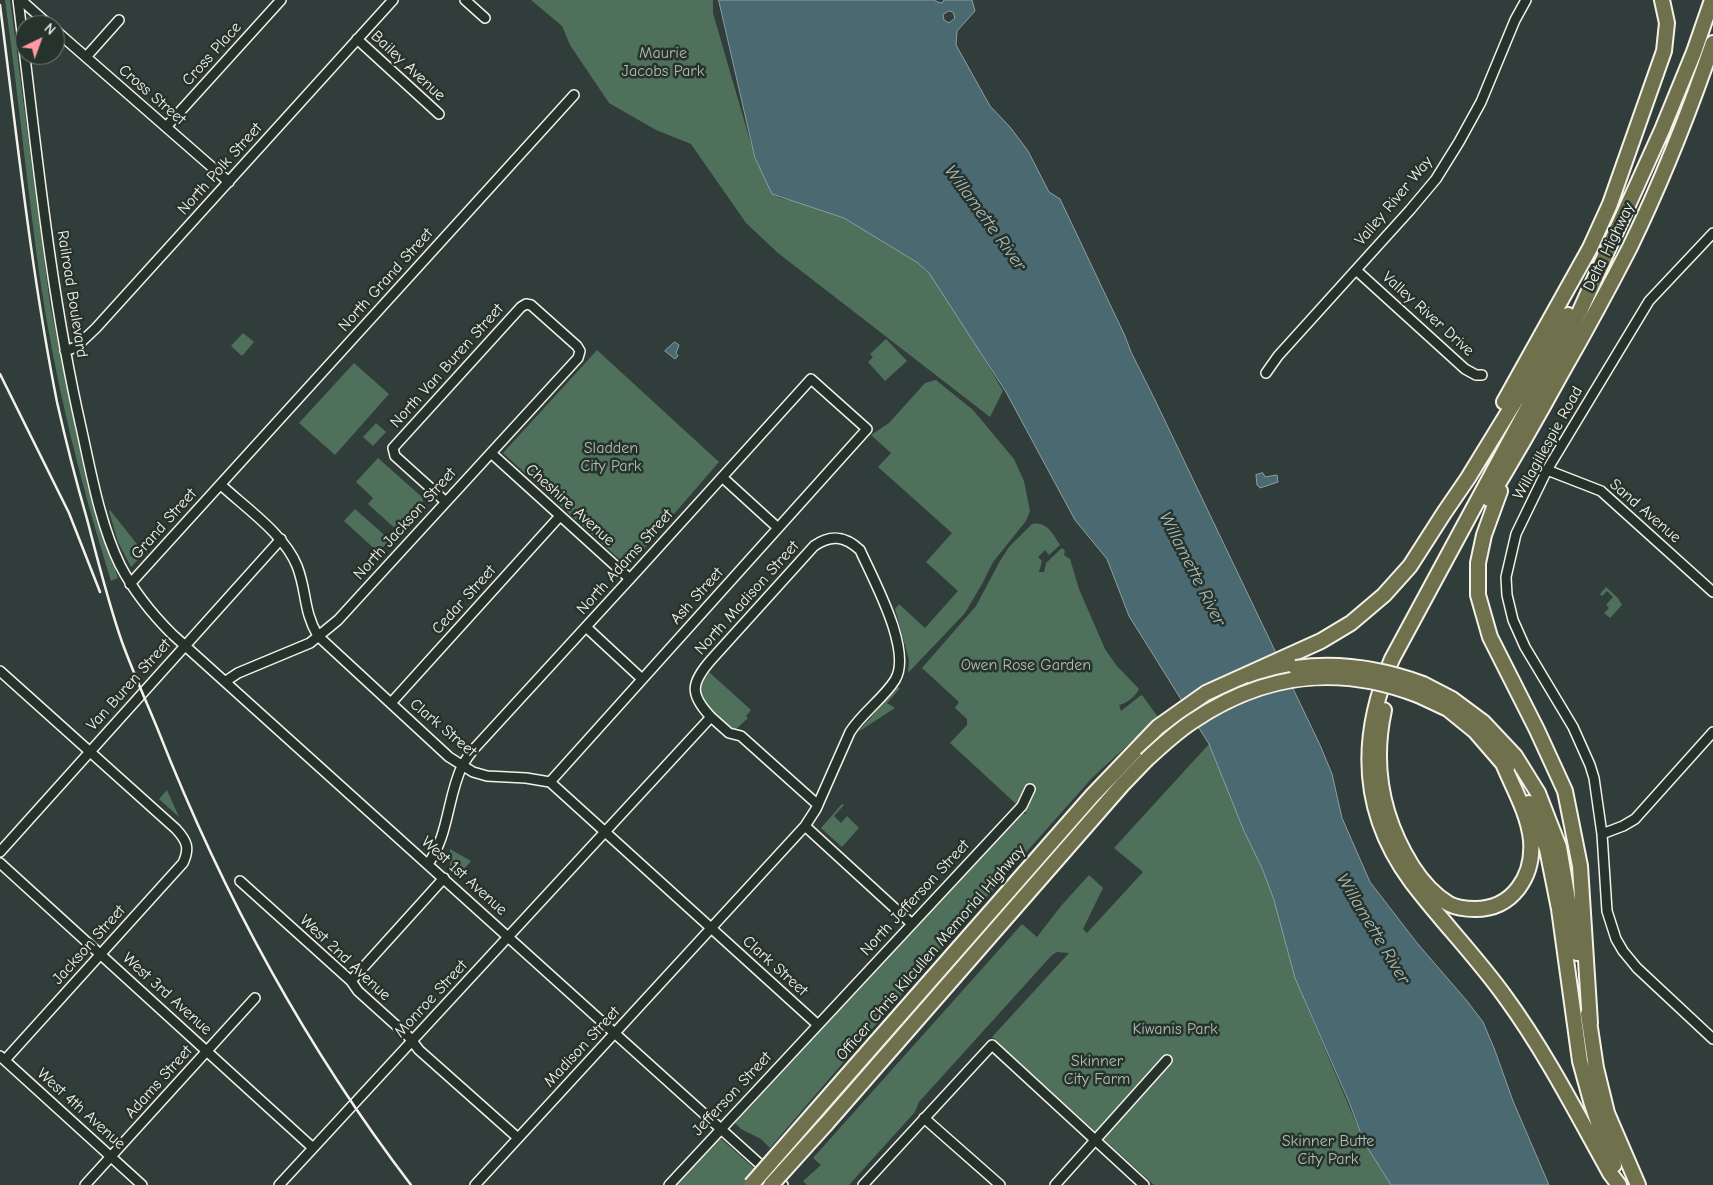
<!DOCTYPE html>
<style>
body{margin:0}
#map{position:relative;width:1713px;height:1185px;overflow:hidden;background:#313d3b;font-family:"Comic Neue",sans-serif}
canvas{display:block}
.north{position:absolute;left:15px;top:15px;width:50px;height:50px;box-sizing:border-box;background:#26332d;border:1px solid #787f78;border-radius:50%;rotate:42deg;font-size:14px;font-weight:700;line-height:20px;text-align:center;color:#f4f1e8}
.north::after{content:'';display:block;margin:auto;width:18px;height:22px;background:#ff9aa2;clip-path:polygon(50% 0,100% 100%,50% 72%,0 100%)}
</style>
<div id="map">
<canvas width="1713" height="1185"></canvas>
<div class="north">N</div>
</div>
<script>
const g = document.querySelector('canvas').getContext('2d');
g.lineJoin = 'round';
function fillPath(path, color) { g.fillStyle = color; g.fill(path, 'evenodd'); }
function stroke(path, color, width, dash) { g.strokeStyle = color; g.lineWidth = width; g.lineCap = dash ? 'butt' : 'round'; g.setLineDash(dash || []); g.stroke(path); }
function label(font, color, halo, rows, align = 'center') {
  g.font = font + ' "Comic Neue",sans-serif'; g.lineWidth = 5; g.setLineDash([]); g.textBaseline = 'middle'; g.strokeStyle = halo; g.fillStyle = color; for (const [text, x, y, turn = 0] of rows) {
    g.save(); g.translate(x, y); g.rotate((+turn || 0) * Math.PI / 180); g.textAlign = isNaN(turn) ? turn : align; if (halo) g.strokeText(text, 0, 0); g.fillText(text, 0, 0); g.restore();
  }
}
fillPath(new Path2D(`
 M5 0H10L50 304 87 484 118 578 111 581C80 482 55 381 40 279 27 186 18 93 5 0Z
 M531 0H713V13L755 158 772 194 780 198 801 203 844 218 918 263 940 284 1003 391 990 417 778 253 746 223 691 144 656 130 609 103 570 45 562 26Z
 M243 333 254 342 242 356 231 346Z
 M886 339 907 361 885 381 868 362 873 357 870 354Z
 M597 350 719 462 628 567 503 453Z
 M354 363 389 394 335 455 299 423Z
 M936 380 973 410 1014 459 1024 481 1030 511 1026 521 993 562 982 584 965 613 908 673 909 660 895 609 899 604 925 628 958 591 926 562 952 533 878 467 891 453 871 435 889 423 925 383Z
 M376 423 386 432 373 446 363 437Z
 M378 458 423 498 422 507 399 532 368 504 373 498 356 482Z
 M355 509 390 540 378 552 344 521Z
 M110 510 144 553 131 567 118 542 109 511Z
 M1032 524C1047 521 1053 534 1060 545L1049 555 1045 550 1038 557 1042 561 1039 572H1044L1046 563 1062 548 1065 551 1064 555 1070 559 1079 589 1105 649 1116 665 1139 689C1136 696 1126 704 1119 705L1121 711 1140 696 1142 695 1158 717 1092 778 943 946 770 1148 761 1139 741 1129 735 1123 1022 813 1027 814 950 743 967 725V719L955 708 959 702 922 668 976 606 1000 561 1009 547Z
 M1606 587 1618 598 1622 605 1610 618 1604 613 1609 608 1606 605 1613 597 1607 591 1602 596 1600 594Z
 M709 672 751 710 746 716 748 718 735 730C729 727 722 720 717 715 701 700 692 690 709 672Z
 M897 687 900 688 887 703 895 708 858 732Z
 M1209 744 1244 831 1262 868 1274 900 1295 978 1364 1142 1391 1185H1154L992 1037 1069 953 1057 952 1052 955 919 1102 915 1112 849 1185H807L803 1181 821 1165 813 1158 1022 924 1037 937 1061 906 1089 875 1103 888 1083 929 1087 933 1143 872 1114 848Z
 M167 790 179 817 159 799Z
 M842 804 844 805 834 816 841 823 847 816 859 828 842 847 821 828Z
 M450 849 471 861 458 876 450 868Z
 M719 1137 773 1185H675Z`), '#4f705b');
const water = new Path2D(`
 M719 0H934L940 3 943 2 944 0H972L975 11 957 31 956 45 990 106 1010 127 1028 151 1049 192 1060 199 1125 336 1131 352 1155 400 1320 745 1332 774 1342 818 1370 882 1417 943 1467 1001 1483 1022 1494 1048 1513 1101 1549 1185H1391L1364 1142 1349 1102 1295 978 1274 900 1262 868 1244 831 1209 744 1129 616 1107 559 1075 520 1006 392 929 273 918 263 844 218 772 194 755 158ZM949 11 953 12 955 18 949 23 944 20 943 15Z
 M675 342 679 345 676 353 678 356 675 359 665 351Z
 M1263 473 1265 477 1277 475 1278 482 1260 488 1257 485 1256 475Z`);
fillPath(water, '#4a6970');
stroke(water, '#8e9fa0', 1);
const minor = new Path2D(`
 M18 0C36 143 49 286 81 427 91 472 100 524 120 565 134 592 151 613 172 634L783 1185
 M21 0 49 25
 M465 0 485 18
 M55 30 229 182
 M357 39 439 114
 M86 57 119 20
 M166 127 281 0
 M1713 233 1649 301 1547 470 1516 534 1506 577 1507 595 1513 620 1525 647 1573 727 1590 765 1594 778 1602 834 1607 911 1616 939 1623 951 1637 968 1713 1039
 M1356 270 1465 369 1476 375H1482
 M65 351 76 347 96 328 393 0
 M1266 373 1278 356 1410 210 1436 179 1459 142 1481 102 1515 20 1526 0
 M491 453 630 579
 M1547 470 1601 491 1713 592
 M722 477 778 528
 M221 485C246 508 285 535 297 566 307 591 303 611 318 636L449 757 473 772 487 776 526 778 550 782 818 1025
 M130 584 574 95
 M586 627 642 679
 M0 671 176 829C187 841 190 848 183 863L5 1060
 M226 681 238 673 310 643 338 620 359 597 578 358 580 351 577 346 531 305 526 304 521 307 393 448 395 456 446 502
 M391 703 560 516
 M711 717 729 733 741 736 818 805
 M805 826 912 924
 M1602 834 1623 826 1635 819 1713 732
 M0 852 281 539
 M0 863 313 1148
 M428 864C449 835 447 798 462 766 465 761 469 755 473 750L638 570 811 379 867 429 550 782
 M240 881 351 981 358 991 409 1037 419 1050 518 1138
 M351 981 444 878
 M0 1056 142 1185
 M924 1118 1000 1185
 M85 1185 255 998
 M279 1185 711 717C689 694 691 683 711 660L814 546C831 534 845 536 860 550 873 579 913 651 895 680 883 699 862 713 850 732L816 809 805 826 475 1185
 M669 1185 1022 806 1030 789
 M863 1185 992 1045 1144 1185
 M1055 1185 1167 1060`);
const highway = new Path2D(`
 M1504 402 1590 248 1610 204 1664 51 1667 23 1662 0
 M1500 491 1484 535 1478 563V595L1490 637 1537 730 1565 791 1580 866 1590 1023
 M1489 499C1514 458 1538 416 1561 374 1585 332 1608 290 1630 247 1662 181 1689 113 1713 43
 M1254 679 1296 668
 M1423 684 1452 699 1483 722 1515 756 1538 793 1559 847 1577 953
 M1418 695 1448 709 1475 731 1507 768
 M1384 710C1372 765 1382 818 1412 866 1421 880 1434 895 1449 904 1457 908 1466 909 1475 909 1513 909 1534 876 1531 840 1528 812 1512 786 1502 761
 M1529 803 1547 849 1559 909 1580 1061 1591 1101 1603 1137 1614 1165
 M1588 1014 1596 1068 1607 1113 1638 1185
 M814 1113 1092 796 1158 727 1206 693 1321 641 1351 623 1384 595 1410 566 1444 513 1468 478 1568 315
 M826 1124 1122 785 1146 760
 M1619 1185 1610 1173C1577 1114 1546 1053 1506 998 1477 957 1441 921 1411 881 1360 812 1359 736 1392 659L1580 311 1662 130 1694 52 1712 0`);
stroke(minor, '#f4f1e8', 12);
stroke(highway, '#f4f1e8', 18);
stroke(minor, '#26332d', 9);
stroke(highway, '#6e714b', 14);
stroke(new Path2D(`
 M0 5C17 138 31 271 57 402 66 442 76 481 87 519 98 561 108 602 122 642 133 672 146 701 158 730 222 893 305 1046 411 1185
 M0 374 69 513 100 592`), '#f4f1e8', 2.5);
const highwayBridge = new Path2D(`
 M1296 668C1339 662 1382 669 1423 684
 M1146 760C1161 746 1176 732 1193 721 1264 673 1338 664 1418 695
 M751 1185 814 1113
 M771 1185 826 1124`);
stroke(highwayBridge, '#f4f1e8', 18, []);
stroke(highwayBridge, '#6e714b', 14);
label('16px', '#b2bdb0', '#26332d', [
 ["Maurie",663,53],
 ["Jacobs Park",663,71],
 ["Sladden",611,448],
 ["City Park",611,466],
 ["Owen Rose Garden",1026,665],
 ["Kiwanis Park",1175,1029],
 ["Skinner",1097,1061],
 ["City Farm",1097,1079],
 ["Skinner Butte",1328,1141],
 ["City Park",1328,1159]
]);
label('16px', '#f4f1e8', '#26332d', [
 ["Cross Place",212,54,-48],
 ["Bailey Avenue",408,66,43],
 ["Cross Street",152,95,41],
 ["North Polk Street",220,169,-48],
 ["Valley River Way",1394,201,-50],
 ["Delta Highway",1609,247,-64],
 ["North Grand Street",386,280,-48],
 ["Railroad Boulevard",72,294,81],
 ["Valley River Drive",1428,314,42],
 ["North Van Buren Street",447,366,-48],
 ["Willagillespie Road",1548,443,-61],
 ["Cheshire Avenue",570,505,42],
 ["Sand Avenue",1645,511,41],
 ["Grand Street",164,524,-48],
 ["North Jackson Street",405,524,-48],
 ["North Adams Street",625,562,-48],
 ["Ash Street",697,596,-48],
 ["North Madison Street",747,598,-48],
 ["Cedar Street",464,600,-48],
 ["Van Buren Street",129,685,-48],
 ["Clark Street",443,728,40],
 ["West 1st Avenue",464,876,42],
 ["North Jefferson Street",915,898,-47],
 ["Jackson Street",89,945,-48],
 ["Officer Chris Kilcullen Memorial Highway",931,953,-49],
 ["West 2nd Avenue",345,958,43],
 ["Clark Street",775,966,42],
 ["West 3rd Avenue",167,994,42],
 ["Monroe Street",431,999,-47],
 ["Madison Street",582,1047,-47],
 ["Adams Street",159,1082,-48],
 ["Jefferson Street",732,1094,-47],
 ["West 4th Avenue",81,1109,42]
]);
label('italic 18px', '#b0bbb8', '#26332d', [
 ["Willamette River",985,218,54],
 ["Willamette River",1192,569,63],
 ["Willamette River",1373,929,59]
]);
</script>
